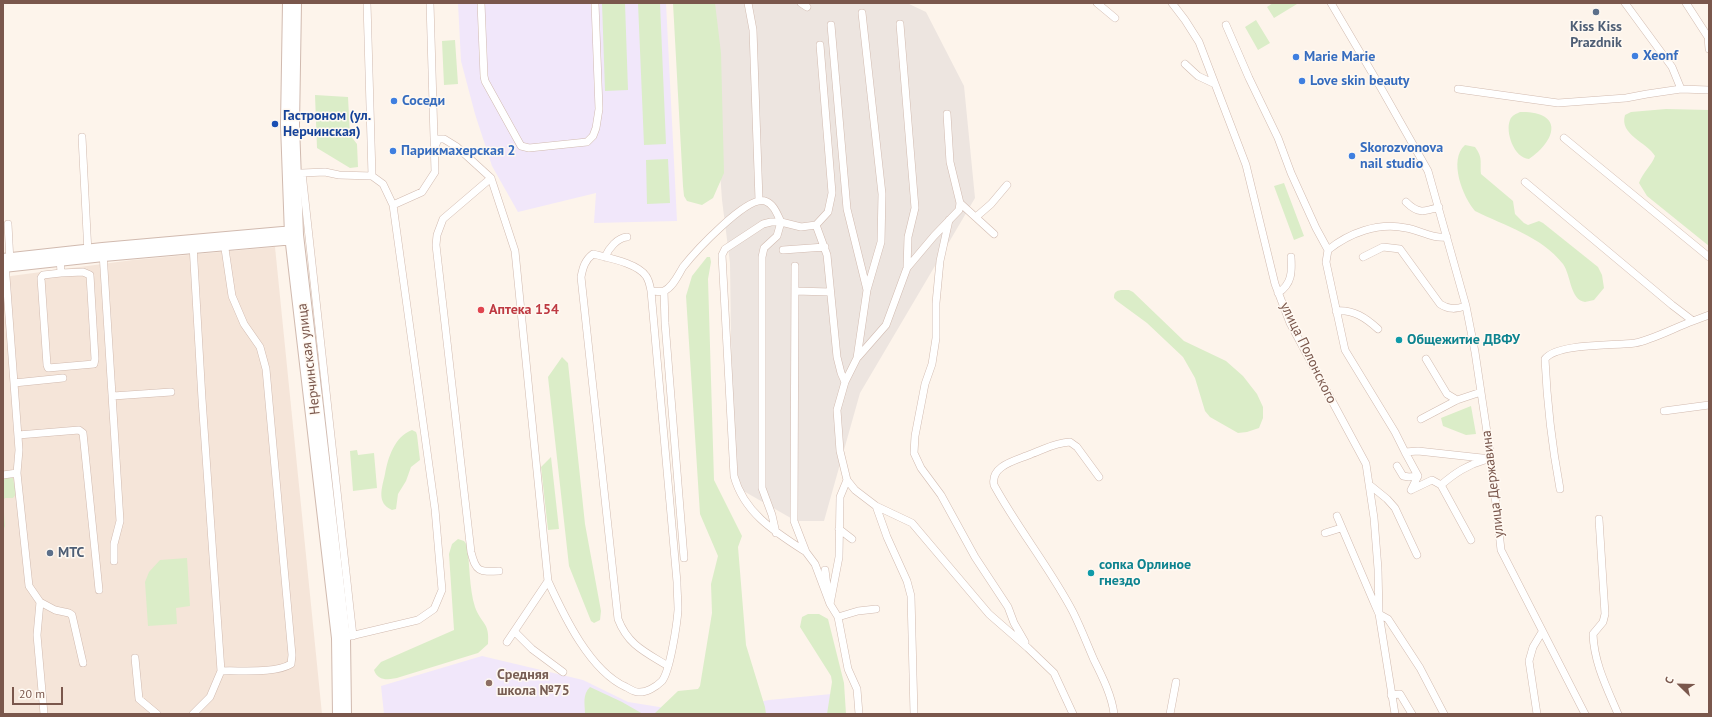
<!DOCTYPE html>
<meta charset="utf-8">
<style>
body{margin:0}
#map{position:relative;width:1712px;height:717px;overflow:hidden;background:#fdf4eb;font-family:"PT Sans",sans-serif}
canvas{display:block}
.frame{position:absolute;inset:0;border:4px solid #7a574c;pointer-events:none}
.north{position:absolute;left:1660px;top:665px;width:40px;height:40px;-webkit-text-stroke:3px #fff9f2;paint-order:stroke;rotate:293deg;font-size:11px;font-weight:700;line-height:16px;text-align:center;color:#7a574c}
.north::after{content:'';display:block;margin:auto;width:14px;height:18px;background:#7a574c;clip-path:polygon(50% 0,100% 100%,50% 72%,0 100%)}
.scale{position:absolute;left:12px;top:687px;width:51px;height:18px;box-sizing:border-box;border:2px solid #7a574c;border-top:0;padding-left:5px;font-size:12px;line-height:14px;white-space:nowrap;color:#7a574c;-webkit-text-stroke:3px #fff9f2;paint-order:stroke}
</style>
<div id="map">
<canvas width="1712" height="717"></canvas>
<div class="frame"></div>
<div class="north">С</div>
<div class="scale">20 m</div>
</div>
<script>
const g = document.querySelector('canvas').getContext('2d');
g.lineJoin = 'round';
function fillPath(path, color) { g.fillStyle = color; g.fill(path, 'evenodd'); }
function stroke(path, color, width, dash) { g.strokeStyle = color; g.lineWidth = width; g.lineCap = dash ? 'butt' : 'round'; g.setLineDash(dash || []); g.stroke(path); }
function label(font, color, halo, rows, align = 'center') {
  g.font = font + ' "PT Sans",sans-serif'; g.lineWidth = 3; g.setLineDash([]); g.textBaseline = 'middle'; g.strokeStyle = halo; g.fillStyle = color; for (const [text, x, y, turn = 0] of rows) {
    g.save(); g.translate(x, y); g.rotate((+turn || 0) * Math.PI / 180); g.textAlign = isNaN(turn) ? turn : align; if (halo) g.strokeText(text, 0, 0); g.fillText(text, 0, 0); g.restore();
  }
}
fillPath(new Path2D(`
 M275 247 322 714H3V277L133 260Z`), '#f5e5d9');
fillPath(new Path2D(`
 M708 3H907L926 12 964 86 975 198 860 393 824 521H796L733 485 730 263 722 200Z`), '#ede5e0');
fillPath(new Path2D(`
 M458 3H666L677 221 594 223 596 193 518 212 492 166 475 114 461 61Z
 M482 656 583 680 628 702 697 713 769 700 842 693 843 714H384L381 686Z`), '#f1e7fa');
fillPath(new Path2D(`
 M602 3H625L628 90 605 91Z
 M638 3H660L666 144 644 145Z
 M673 3H715L721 53 724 173 713 198 702 205 687 201 684 196 683 186Z
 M1273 3H1296L1297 4 1274 18 1267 7Z
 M1256 20 1270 43 1258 50 1245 27Z
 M455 40 458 84 444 85 442 41Z
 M315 95 348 97 350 135 357 144 358 167 350 168 317 148Z
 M1666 109 1709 110V246L1647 196 1639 183C1643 172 1652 165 1655 156 1647 142 1619 135 1625 115L1631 112Z
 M1520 112C1564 111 1557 140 1529 159 1514 158 1505 132 1510 120 1512 115 1516 114 1520 112Z
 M1465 145 1475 147C1483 158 1480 161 1481 174L1513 201 1515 214 1524 223 1528 225 1539 221 1543 223 1598 267 1602 275 1604 288 1594 300 1585 302C1570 300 1571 275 1563 264 1541 236 1505 226 1475 211 1463 197 1448 160 1465 145Z
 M668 159 670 203 647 204 646 160Z
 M1284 183 1304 236 1294 240 1274 186Z
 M707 257H710L711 262 708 279 714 480 742 536 738 547 746 645 765 707 766 714H654L678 691 698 689 700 686 712 613 711 584 718 556 700 514 686 296 692 276Z
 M1121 290H1129L1133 292 1184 341 1226 361 1243 376 1257 394 1263 407V418L1259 428 1247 432 1238 433 1210 417 1205 411 1195 378 1183 357 1147 323 1117 301 1114 298C1114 292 1116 291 1121 290Z
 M562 357 568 363 585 524 601 611 600 620 594 623 591 621 569 566 548 377Z
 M1471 406 1476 434 1466 435 1443 426 1441 418Z
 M412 430 416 432 417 435 420 460 411 467 406 481 398 494 396 509 392 510C376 503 382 488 385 474 388 458 394 437 412 430Z
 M357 450 358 455 374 453 377 488 353 491 350 451Z
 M551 457 559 529 548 530 541 467Z
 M3 477 13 478 16 494 13 498H5L3 501 5 526 3 531Z
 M458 539 464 541 467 545C470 565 469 588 475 607 481 624 490 622 488 644L478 653 400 677C390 680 378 682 374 670L381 662 454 630 449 554 452 544Z
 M187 558 190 606 176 608 177 624 148 626 145 582 149 572 160 560Z
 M808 614H819L828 619 844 683 846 714H827L832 682 831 676 800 627 802 617Z
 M590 687 622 702 643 714H585C585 704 582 695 590 687Z`), '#dbedc8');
const service = new Path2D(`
 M367 3 372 176
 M481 3 484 76 485 81 521 146 529 148 587 142 593 136 596 128 599 109 595 3
 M748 3 753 30 759 200
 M801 3 807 7
 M1097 3 1115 18
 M1172 3 1185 20 1199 42 1246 165 1275 284 1290 323 1366 464 1374 518 1378 569 1379 614 1395 714
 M1331 3 1381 88 1428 171 1466 306 1475 352 1491 459 1501 550 1585 714
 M1625 3 1672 67 1681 89
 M1686 3 1708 37 1709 49
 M862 13 882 194 881 242 867 290
 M831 25 847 209 867 290 857 358 845 382 837 410 840 451 847 480 855 490 876 506 912 523 989 614 1028 648 1054 673 1073 714
 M1226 25 1249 78 1278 138 1291 173 1316 228 1328 250 1326 262 1345 350 1395 432 1405 452 1418 451 1491 459
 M1185 64 1198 76 1215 84
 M1458 89 1558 103 1626 98 1647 94 1681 89 1709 90
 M82 137 88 253
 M1564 138 1709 257
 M434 150 438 139H444L457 147 491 178 515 251 548 581
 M302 173 353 636
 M292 176 302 173 325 172 339 175 372 176 383 184 393 205 435 509 442 590 434 609 418 620 342 638
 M491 178 443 219 437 235 436 245 471 552C476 572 479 572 499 571
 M1525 182 1672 305 1693 321 1709 315
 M1406 202C1418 214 1424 212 1439 207
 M960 203 994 234
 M393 205 422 192 435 172 430 3
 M976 217 991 204 1007 185
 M949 220 940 261 936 303V338L932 364 925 384 915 436 914 453 921 468 941 495 975 557 1008 607 1014 623 1025 642
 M8 224 10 262
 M816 225 828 212 832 193 820 45
 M783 250 825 247
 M1328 250C1349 233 1378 222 1406 228 1420 230 1432 239 1447 237
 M103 253 120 521 114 544V561
 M60 257 61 273 83 272 90 275 95 359 94 364 48 368 47 365 41 278 43 275 61 273
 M605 257C609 248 617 238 627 237
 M1363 257 1383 247 1400 249 1440 304C1449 310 1456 309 1466 306
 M5 263 19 450 17 473 29 586 40 602 55 610 69 613 72 615 83 663
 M795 266 794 521 806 552 815 564 830 604
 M907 268 934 236 959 210 960 203 950 162 947 114
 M651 291C650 286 649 280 646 276 637 263 608 258 593 254 585 260 583 267 581 277L618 619C628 645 645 652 668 666
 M664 291 665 323 684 558
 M795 291 830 292
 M1278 293C1292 284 1292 272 1291 257
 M1336 311C1353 309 1366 318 1378 329
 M858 357 886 325 896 298 907 268 908 237 915 208 900 24
 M1426 359 1447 394 1457 400
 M14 383 63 378
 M113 396 171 392
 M1664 411 1709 405
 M1421 419 1457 400 1481 392
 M18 435 79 430 83 433 99 590
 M1405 452 1418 476 1411 490
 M1397 466 1403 476 1409 477 1418 476
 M3 475 17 473
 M1099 477 1077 447 1070 442C1053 443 1046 449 1031 454 1018 460 990 465 994 485 1018 529 1050 568 1073 612 1081 628 1087 644 1094 660 1102 676 1112 696 1114 714
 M847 480 840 497 839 557 830 604 838 617 848 669 857 689 859 714
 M1441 485C1455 473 1467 465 1485 460
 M1371 486 1387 499 1395 508 1417 555
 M1560 489C1552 446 1547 402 1545 359 1557 343 1614 346 1635 343 1652 340 1676 327 1693 321
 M1411 490 1432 480 1441 485 1471 540
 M876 506 887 537 907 581 911 596 914 714
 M1337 516 1375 605 1379 614 1388 619 1420 668 1444 714
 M1599 519 1605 614 1603 622 1593 634C1594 663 1607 688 1618 714
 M839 529 852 539
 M776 533 772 515 762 488V257L764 248 777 236 781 222 801 227 816 225 827 255 837 357 841 373 845 382
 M1325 533 1341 528
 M825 570 828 594
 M40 602 37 635 44 714
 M838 617 858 611 876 609
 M515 632 532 649 563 672
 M507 642 548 581C564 616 590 671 626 687 630 689 634 692 638 692 646 693 656 687 662 681 670 671 677 624 678 610 678 601 677 591 677 582L651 291C655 291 660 292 664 291 673 287 678 275 683 267 694 253 747 195 765 201 774 204 777 214 781 222H771L763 224 725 249 722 255 734 476C744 513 775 532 806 552
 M135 658 139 699 157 714
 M221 671C240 670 274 674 291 664L292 655 266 369 260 347 244 324 232 296 224 242
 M1391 695 1400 694 1412 714
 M193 714 210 697 221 671 202 399 193 245
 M1170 714 1176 682
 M1537 714 1529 661 1533 647 1542 632`);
const tertiary = new Path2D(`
 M292 3 290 125 294 235 341 638 342 714
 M3 263 103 252 294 235`);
stroke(service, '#d1baaf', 8);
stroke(tertiary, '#d1baaf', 20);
stroke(service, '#fff', 7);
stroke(tertiary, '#fff', 18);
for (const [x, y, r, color] of [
 [1596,12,4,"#5c6f8a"],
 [1635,56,4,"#3f7fe0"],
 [1296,57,4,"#3f7fe0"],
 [1302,81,4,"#3f7fe0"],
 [394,101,4,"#3f7fe0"],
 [275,124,4,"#1a4fb4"],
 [393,151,4,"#3f7fe0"],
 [1352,156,4,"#3f7fe0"],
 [481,310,4,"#e0444e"],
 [1399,340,4,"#0f9aa8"],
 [50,553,4,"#5c6f8a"],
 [1091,573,4,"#0f9aa8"],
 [489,683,4,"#8d6e63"]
]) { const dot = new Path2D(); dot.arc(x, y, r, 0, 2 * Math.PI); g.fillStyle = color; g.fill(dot); stroke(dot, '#fff9f2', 1.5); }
label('bold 14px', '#4e5e75', '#fff9f2', [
 ["Kiss Kiss",1596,27],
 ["Prazdnik",1596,43],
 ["МТС",58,553,"left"]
]);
label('bold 14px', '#366cbe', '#fff9f2', [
 ["Xeonf",1643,56],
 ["Marie Marie",1304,57],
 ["Love skin beauty",1310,81],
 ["Соседи",402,101],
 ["Skorozvonova",1360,148],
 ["nail studio",1360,164],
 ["Парикмахерская 2",401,151]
], 'left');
label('bold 14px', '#164399', '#fff9f2', [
 ["Гастроном (ул.",283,116],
 ["Нерчинская)",283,132]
], 'left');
label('bold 14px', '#be3a42', '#fff9f2', [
 ["Аптека 154",489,310]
], 'left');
label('bold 14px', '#0d838f', '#fff9f2', [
 ["Общежитие ДВФУ",1407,340],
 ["сопка Орлиное",1099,565],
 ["гнездо",1099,581]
], 'left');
label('14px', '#7a574c', '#fff9f2', [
 ["улица Полонского",1308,353,64],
 ["Нерчинская улица",309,359,-97],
 ["улица Державина",1493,484,-97]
]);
label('bold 14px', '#785e54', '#fff9f2', [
 ["Средняя",497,675],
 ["школа №75",497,691]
], 'left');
</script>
